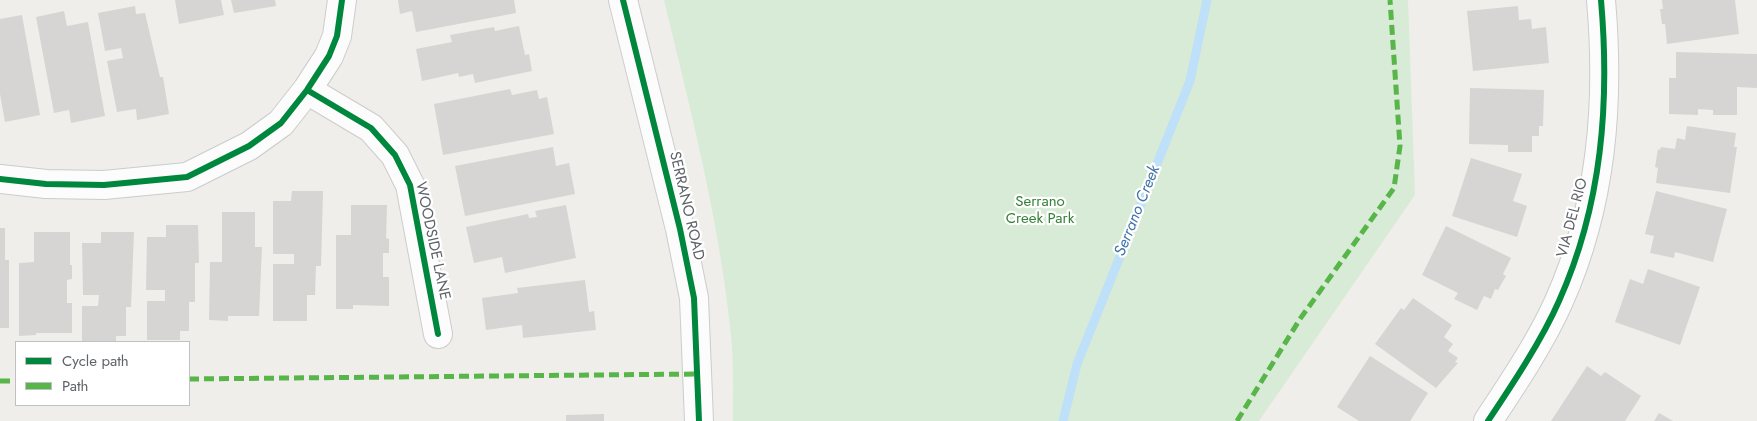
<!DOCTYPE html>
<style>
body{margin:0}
#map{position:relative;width:1757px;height:421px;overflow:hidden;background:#efeeea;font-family:Jost,sans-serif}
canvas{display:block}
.legend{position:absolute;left:15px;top:341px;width:175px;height:65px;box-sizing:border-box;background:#fff;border:1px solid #bfc1c3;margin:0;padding:6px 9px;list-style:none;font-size:15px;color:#5f6368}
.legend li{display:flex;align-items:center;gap:10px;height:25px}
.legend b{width:25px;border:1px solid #bfc1c3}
</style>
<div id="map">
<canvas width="1757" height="421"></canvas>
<ul class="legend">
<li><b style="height:6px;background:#00873e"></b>Cycle path</li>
<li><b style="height:6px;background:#58b549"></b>Path</li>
</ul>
</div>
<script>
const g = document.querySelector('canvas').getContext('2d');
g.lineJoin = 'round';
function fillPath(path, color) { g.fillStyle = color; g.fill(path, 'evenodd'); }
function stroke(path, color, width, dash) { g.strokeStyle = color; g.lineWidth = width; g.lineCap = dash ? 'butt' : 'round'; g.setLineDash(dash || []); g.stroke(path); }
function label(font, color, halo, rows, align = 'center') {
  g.font = font + ' Jost,sans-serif'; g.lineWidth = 4.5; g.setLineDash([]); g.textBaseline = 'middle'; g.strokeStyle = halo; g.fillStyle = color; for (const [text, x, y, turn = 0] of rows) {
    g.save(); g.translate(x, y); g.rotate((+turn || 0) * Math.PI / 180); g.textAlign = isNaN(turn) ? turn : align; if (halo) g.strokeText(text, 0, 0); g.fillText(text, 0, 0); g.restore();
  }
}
fillPath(new Path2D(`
 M664 0H1408L1415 195 1259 421H733C733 390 734 357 730 326 718 216 690 108 664 0Z`), '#d8ebd6');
stroke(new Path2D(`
 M1063 421 1077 364 1190 81 1207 0`), '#bfe0f9', 9);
fillPath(new Path2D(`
 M175 0H221L224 15 179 24Z
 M231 0H275L276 6 234 13Z
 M398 0H514L516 13 416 32 412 11 400 14Z
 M1662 0H1735L1739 34 1667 44 1665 24H1662L1660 9H1663Z
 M135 6 136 14 145 13 160 77H163L169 114 137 120 136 109 117 112 107 61 123 58 121 48 105 51 98 13Z
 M1518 6 1519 20 1531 19 1532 29 1546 27 1549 63 1473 71 1467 11Z
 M64 11 67 26 88 22 105 116 71 123 69 110 54 113 36 17Z
 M22 15 40 115 5 122 0 94V19Z
 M519 26 525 55 529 54 532 71 475 83 473 74 459 77 458 73 422 81 416 49 452 42 450 35 494 27 495 31Z
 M1676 52 1757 54V88L1737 87V115H1713V110L1698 109V115L1669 114V78H1676Z
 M1470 88 1544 90 1543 126H1539V136H1532V152H1508V145L1469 144Z
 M510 89 512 95 537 90 539 99 547 97 554 134 443 155 434 104Z
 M1687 126 1736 133 1734 147H1737L1730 193 1656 183 1658 168 1655 167 1658 149 1660 150 1661 147 1675 149 1677 138 1685 140Z
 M553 147 556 166 569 163 575 194 465 216 455 166Z
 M1471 158 1522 174 1513 201 1527 206 1517 237 1452 216Z
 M292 191H323L321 266H316L315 295H307V321H273V264H294V254H273V201H291Z
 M1656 191 1727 209 1713 262 1675 252 1674 258 1650 253 1654 236 1645 234Z
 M351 205H387L386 238 389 239V253H383V277H389V306L353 305V309H336V235H351Z
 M566 205 576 258 505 273 502 257 474 263 466 227 528 214 529 218 537 217 535 211Z
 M222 212H255V247H262L259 316H228V321L209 320 210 262H222Z
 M166 225H198L199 263H195V302H189V331H180V340H147V301H165V290H146L147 237H166Z
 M1446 226 1511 258 1503 274 1506 276 1498 290 1495 289 1491 299 1484 296 1477 310 1454 299 1458 293 1422 275Z
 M0 228H5V260H9V328H0Z
 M34 232H70V265H72V279L67 280V303H72V333H36V335L19 336V263L34 262Z
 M101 232H134L131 307H126V336H116V342H82V306H98L99 295H83L82 243H101Z
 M1648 269 1700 287 1680 345 1615 322 1630 279 1643 284Z
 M585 280 589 312 594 311 596 330 523 338 522 325 486 330 482 298 518 293 517 288Z
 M1413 298 1452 325 1444 337 1453 344 1448 351 1458 358 1455 362 1458 363 1436 388 1375 344 1401 308 1404 310Z
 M1370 356 1428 393 1410 421H1359L1337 407Z
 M1587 366 1601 376 1605 372 1641 396 1625 421H1551Z
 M1659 413 1673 421H1654Z
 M604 414V421H566V415Z`), '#d6d5d3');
const minor = new Path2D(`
 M623 0 680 229 694 298 699 421
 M307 90 371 128 395 155 410 185 438 334
 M0 179 46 184 104 185 187 177 249 146 281 123 307 90 329 56 337 36 342 0
 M1488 421C1512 385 1542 340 1559 301 1602 205 1610 103 1601 0`);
stroke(minor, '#cbcccc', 30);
stroke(minor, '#fdfcfc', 28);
stroke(new Path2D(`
 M189 379 697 374
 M0 381H16
 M1237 421 1300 319 1394 188 1400 146 1390 0`), '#58b549', 5, [10, 5]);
stroke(new Path2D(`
 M623 0 680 229 694 298 699 421
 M307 90 371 128 395 155 410 185 438 334
 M0 179 46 184 104 185 187 177 249 146 281 123 307 90 329 56 337 36 342 0
 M1488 421C1512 385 1542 340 1559 301 1602 205 1610 103 1601 0`), '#00873e', 6);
label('15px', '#348238', '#fff', [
 ["Serrano",1040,202],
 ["Creek Park",1040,219]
]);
label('15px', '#5f6368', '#fff', [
 ["SERRANO ROAD",686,206,77],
 ["VIA DEL RIO",1573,218,-75],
 ["WOODSIDE LANE",432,241,78]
]);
label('italic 16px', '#4174aa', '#fff', [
 ["Serrano Creek",1138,211,-68]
]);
</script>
